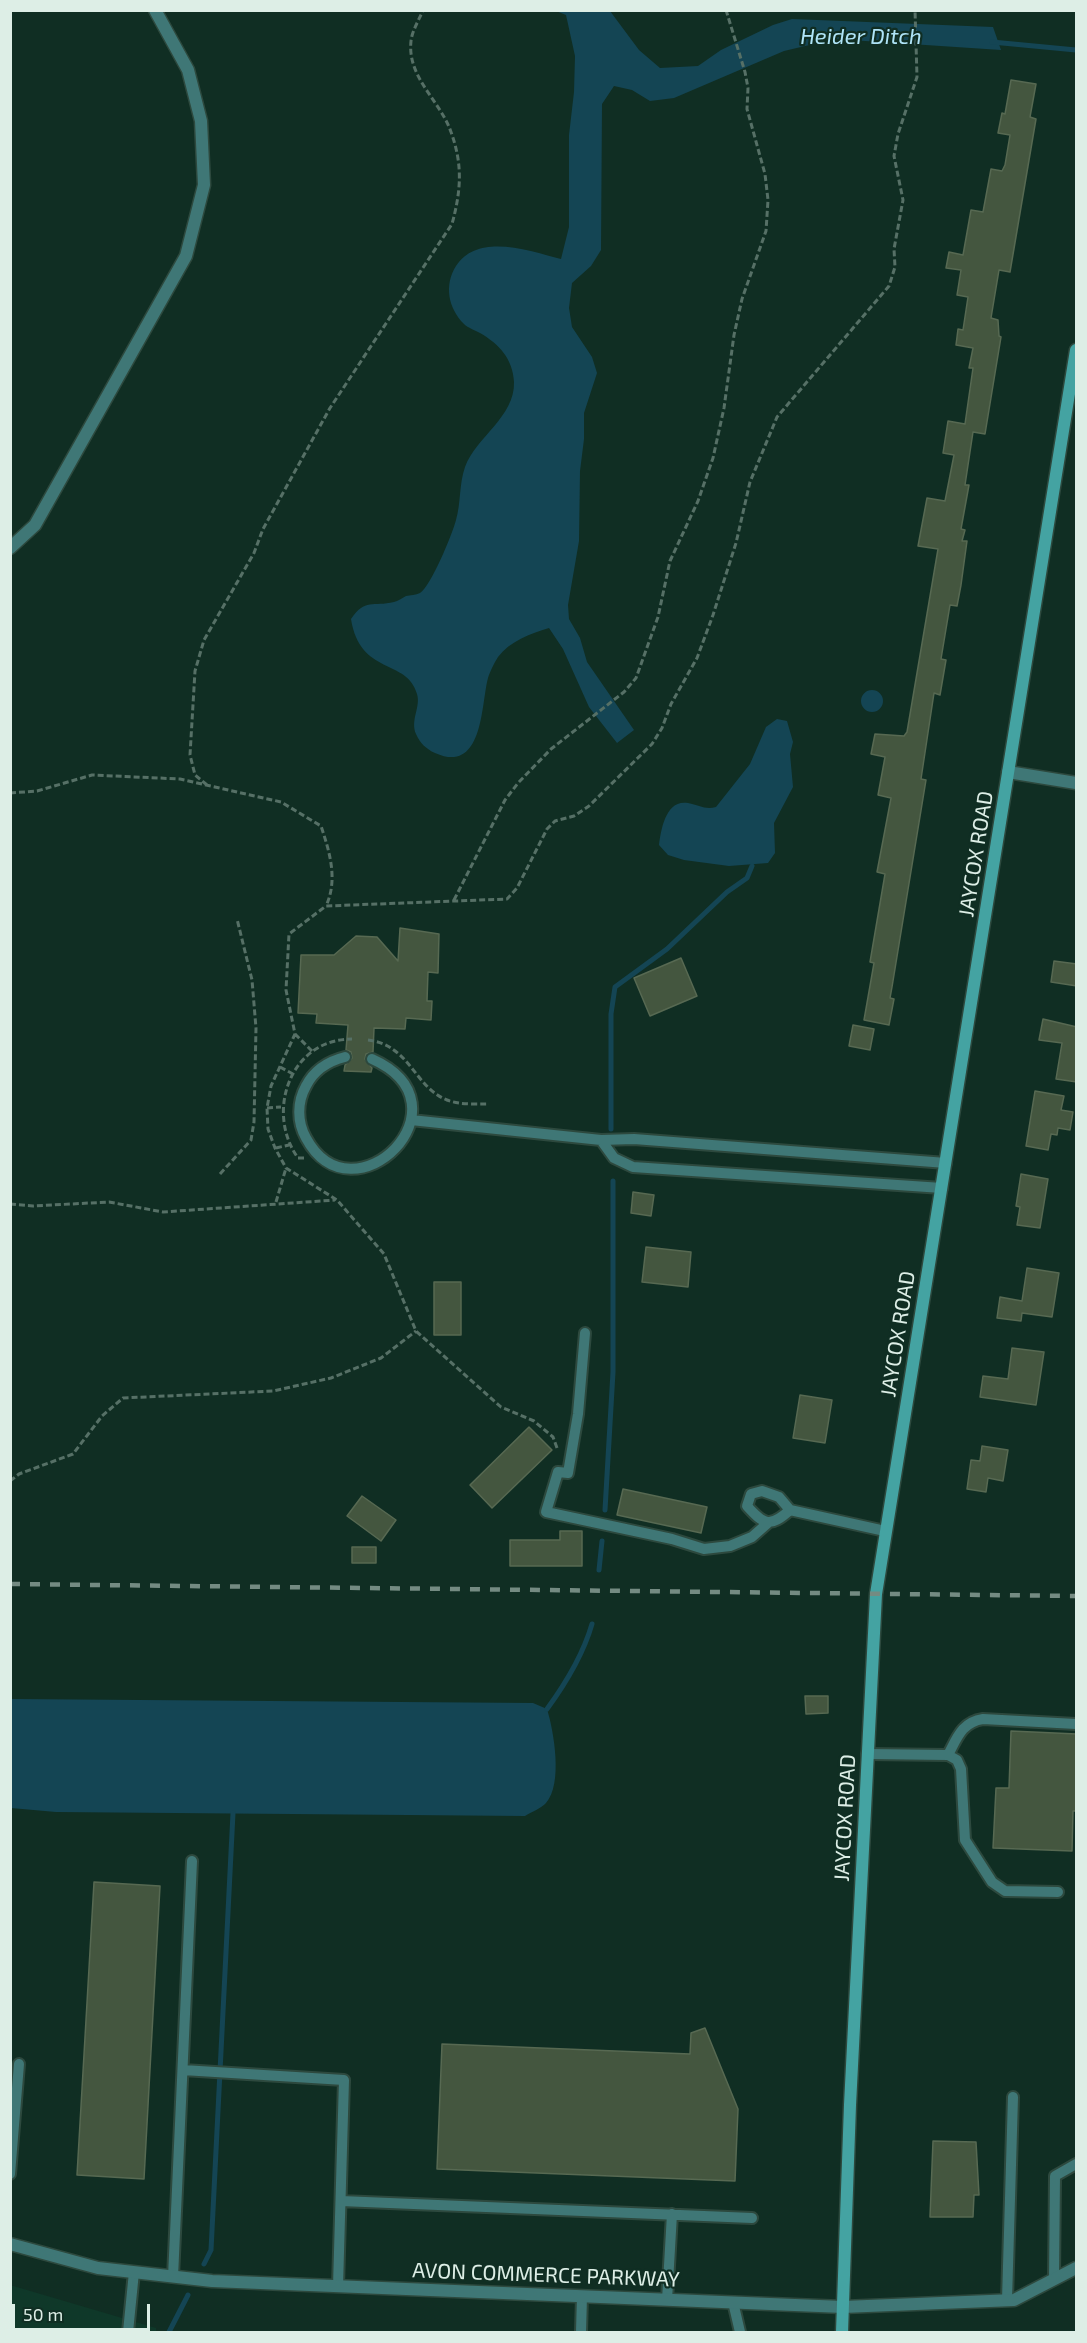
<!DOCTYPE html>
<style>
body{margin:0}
#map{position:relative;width:1087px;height:2343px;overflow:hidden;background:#102e23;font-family:"Exo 2",sans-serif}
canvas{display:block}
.frame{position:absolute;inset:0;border:12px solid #ddeee6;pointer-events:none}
.scale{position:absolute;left:12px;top:2304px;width:138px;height:27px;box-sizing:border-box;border:3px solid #ddeee6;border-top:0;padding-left:8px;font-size:18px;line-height:21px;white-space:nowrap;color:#ddeee6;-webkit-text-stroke:4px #102e23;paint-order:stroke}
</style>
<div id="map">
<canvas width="1087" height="2343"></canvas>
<div class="frame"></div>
<div class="scale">50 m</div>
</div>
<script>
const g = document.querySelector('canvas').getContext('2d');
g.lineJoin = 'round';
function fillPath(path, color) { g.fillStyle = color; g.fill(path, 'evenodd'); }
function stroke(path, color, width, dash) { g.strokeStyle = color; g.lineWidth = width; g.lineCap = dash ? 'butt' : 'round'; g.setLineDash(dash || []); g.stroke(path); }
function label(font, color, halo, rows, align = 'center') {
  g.font = font + ' "Exo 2",sans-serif'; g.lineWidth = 4.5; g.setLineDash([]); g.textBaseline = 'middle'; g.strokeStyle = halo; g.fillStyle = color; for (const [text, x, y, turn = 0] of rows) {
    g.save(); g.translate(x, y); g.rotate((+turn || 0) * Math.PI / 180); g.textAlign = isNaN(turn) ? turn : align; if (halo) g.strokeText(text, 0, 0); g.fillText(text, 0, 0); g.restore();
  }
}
fillPath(new Path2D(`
 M10 2285 156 2328V2332H11Z`), '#0f3829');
fillPath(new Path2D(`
 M556 11H610L639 50 660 68 698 66 721 50 773 25 792 19 993 27 1001 50 835 39 784 51 674 98 650 101 632 90 614 86 602 104 601 250 591 266 572 283 569 308 572 327 592 357 597 373 584 413V439L580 471 579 541 568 605 569 619 580 638 587 662 634 730 617 743 589 707 563 649 549 628C530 634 510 641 498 657 494 663 490 672 488 678 481 703 484 775 435 753 426 749 420 743 416 734 410 720 421 707 417 694 407 658 360 676 351 619 365 598 373 607 394 602 398 601 402 598 406 596 410 595 416 595 420 593 431 586 452 535 456 520 461 503 459 484 465 467 476 437 515 417 514 382 513 359 499 344 480 333 475 330 468 328 464 324 448 308 444 285 456 266 478 232 530 251 561 259L569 227V135L574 92 575 56 566 15Z
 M861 701a11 11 0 1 1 22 0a11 11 0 1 1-22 0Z
 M777 719 787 721 793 742 790 754 793 787 774 823 775 853 768 863 729 866 684 860 668 855 659 845C661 829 666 799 688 803 699 805 705 810 716 807L750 764 766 727Z
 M11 1699 533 1703 547 1709C554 1732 563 1784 546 1803 542 1808 531 1812 525 1816L56 1812 11 1808Z`), '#144554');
stroke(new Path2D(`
 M992 42 1076 50
 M611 1129V1014L615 987 667 949 727 892 747 878 752 866
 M605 1510 613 1372V1181
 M599 1570 602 1541
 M547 1709C566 1683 583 1655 592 1624
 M204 2264 211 2250 233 1813
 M169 2332 188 2295`), '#144554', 5);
const building = new Path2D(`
 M1011 80 1036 84 1030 117 1036 119 1010 272 999 270 991 318 998 320 999 336 1001 337 985 434 973 432 965 485H969L961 529 965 530 962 541H967L961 585 957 606 950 605 941 659 946 660 940 695 934 693 921 779 926 780 892 987 890 998 894 999 889 1025 864 1020 874 963 870 962 885 874 877 872 891 798 878 795 885 757 871 754 875 734 904 736 907 732 938 549 918 546 927 498 945 501 954 455 943 453 948 421 965 424 973 368H969L973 348 956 345 958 329 963 330 968 297 957 295 961 270 946 268 949 252 963 255 971 210 983 212 991 169 1002 171 1005 165 1010 135 998 133 1002 113 1005 114Z
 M400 928 439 934 438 973 428 972 427 1001H432L431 1020 406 1018 405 1029 374 1028 373 1052 366 1054 365 1059 372 1068 371 1072 344 1071 345 1065 352 1058 351 1052 346 1050 348 1025 316 1023 317 1014 298 1013 301 955H334L356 936 377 937 398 961Z
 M681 958 697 996 650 1016 634 978Z
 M1054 961 1077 964V986L1051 982Z
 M1043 1019 1077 1027V1082L1056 1079 1062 1043 1039 1040Z
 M853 1025 874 1029 870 1050 849 1046Z
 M1035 1091 1064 1096 1061 1110 1073 1112 1070 1130 1058 1128 1057 1135 1051 1134 1048 1150 1026 1146Z
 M1021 1174 1048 1179 1040 1228 1017 1225 1020 1207 1016 1206Z
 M633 1192 654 1195 651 1216 631 1213Z
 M646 1247 691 1252 688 1287 642 1282Z
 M1027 1268 1059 1273 1052 1317 1022 1313 1021 1321 997 1318 1000 1297 1022 1301Z
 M434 1282H461V1335H434Z
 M1012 1348 1044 1352 1036 1405 980 1397 983 1376 1008 1379Z
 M800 1395 832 1400 825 1443 793 1438Z
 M529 1427 552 1450 492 1508 470 1485Z
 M982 1446 1008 1450 1003 1481 988 1478 986 1492 967 1489 971 1460 980 1461Z
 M623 1489 707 1507 701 1533 617 1515Z
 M362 1496 396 1520 381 1541 347 1516Z
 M560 1531H582V1566H510V1540H560Z
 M352 1547H376V1563H352Z
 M805 1696H828V1713L806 1714Z
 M1011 1731 1077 1734V1811H1073L1072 1851 993 1848 996 1788H1009Z
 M94 1882 160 1886 144 2179 77 2175Z
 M705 2028 738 2109 735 2181 437 2169 442 2044 690 2054 691 2033Z
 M933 2141 976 2142 979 2195H974L973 2217H930Z`);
fillPath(building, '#44563f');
stroke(building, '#576952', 1.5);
const lane = new Path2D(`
 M345 1057C329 1061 314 1070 306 1086 297 1102 297 1122 306 1138 353 1225 475 1105 372 1059
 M411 1120 601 1140 634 1139 946 1163
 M601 1140 614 1158 633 1167 942 1188
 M585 1333 578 1414 568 1473 558 1472 546 1512 672 1539 704 1549 730 1546 752 1537 769 1522
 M790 1510C770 1528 764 1525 747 1506L751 1494 762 1491 779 1497 790 1510 885 1531
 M867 1754 948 1755 957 1760 961 1769 965 1840 992 1882 1005 1891 1058 1892
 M948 1755C957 1738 962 1722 983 1719L1076 1724
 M183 2070 344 2080 338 2286
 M10 2174 19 2064
 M341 2201 752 2218
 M173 2277 192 1861
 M1054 2279 1055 2176 1076 2164
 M667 2300 672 2214
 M1007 2300 1013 2097
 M733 2302 740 2332
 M128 2332 134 2272
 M581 2332 582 2296`);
const street = new Path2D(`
 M10 548 35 525 186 256 204 185 201 121 188 70 155 10
 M1008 772 1076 783
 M10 2244 98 2268 212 2281 843 2307 1014 2300 1076 2268`);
const secondary = new Path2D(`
 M842 2332 850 2105 876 1594 1076 350`);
stroke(lane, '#2d493e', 14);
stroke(street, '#2d493e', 15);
stroke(secondary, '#2d493e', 15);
stroke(new Path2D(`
 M207 785 195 775 190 755 195 671 204 640 254 553 263 529 330 408 452 224C461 191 463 165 451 132 440 100 407 78 411 41 412 31 419 20 423 10
 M10 793 37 791 92 775 180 779 281 802 321 826C330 853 338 880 326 906
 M454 900 505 800 518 783 551 749 624 692 636 678 658 617 670 561 698 501 713 458 724 408 734 335 742 299 766 231 768 200 765 174 747 109 748 88 745 72 726 10
 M295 1034 313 1052
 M368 1040C410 1045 414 1087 447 1100 460 1105 476 1104 489 1104
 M280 1067 293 1074
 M267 1108 281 1107
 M276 1148 289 1145
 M304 1158H298C265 1112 290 1039 352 1039
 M220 1174 251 1140 254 1122 256 1028 252 980 237 919
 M276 1202 286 1168
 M10 1204 33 1206 109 1202 163 1212 335 1200
 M557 1448 553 1437 534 1421 501 1407 416 1331 384 1254 337 1200 286 1168 275 1148 268 1129 267 1108 271 1086 295 1034 286 990 289 934 326 906 507 899 517 888 547 829 555 821 574 816 589 806 652 744 662 728 671 704 697 658 713 615 736 543 750 482 777 417 889 286 895 267 894 249 903 200 894 156 898 134 917 77 915 10
 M10 1481 19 1474 73 1454 102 1416 123 1398 273 1391 331 1378 381 1358 416 1331`), '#567066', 3, [6, 3]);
stroke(lane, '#3f7776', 10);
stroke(street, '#3f7776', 12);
stroke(secondary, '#44a3a2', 12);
stroke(new Path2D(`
 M10 1584 1076 1596`), '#748b82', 4.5, [10, 10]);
label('21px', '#ddeee6', '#102e23', [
 ["JAYCOX ROAD",976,854,-81],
 ["JAYCOX ROAD",898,1334,-81],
 ["JAYCOX ROAD",845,1818,-87],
 ["AVON COMMERCE PARKWAY",546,2275,2]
]);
label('italic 22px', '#afe4f7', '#102e23', [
 ["Heider Ditch",861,37]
]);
</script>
